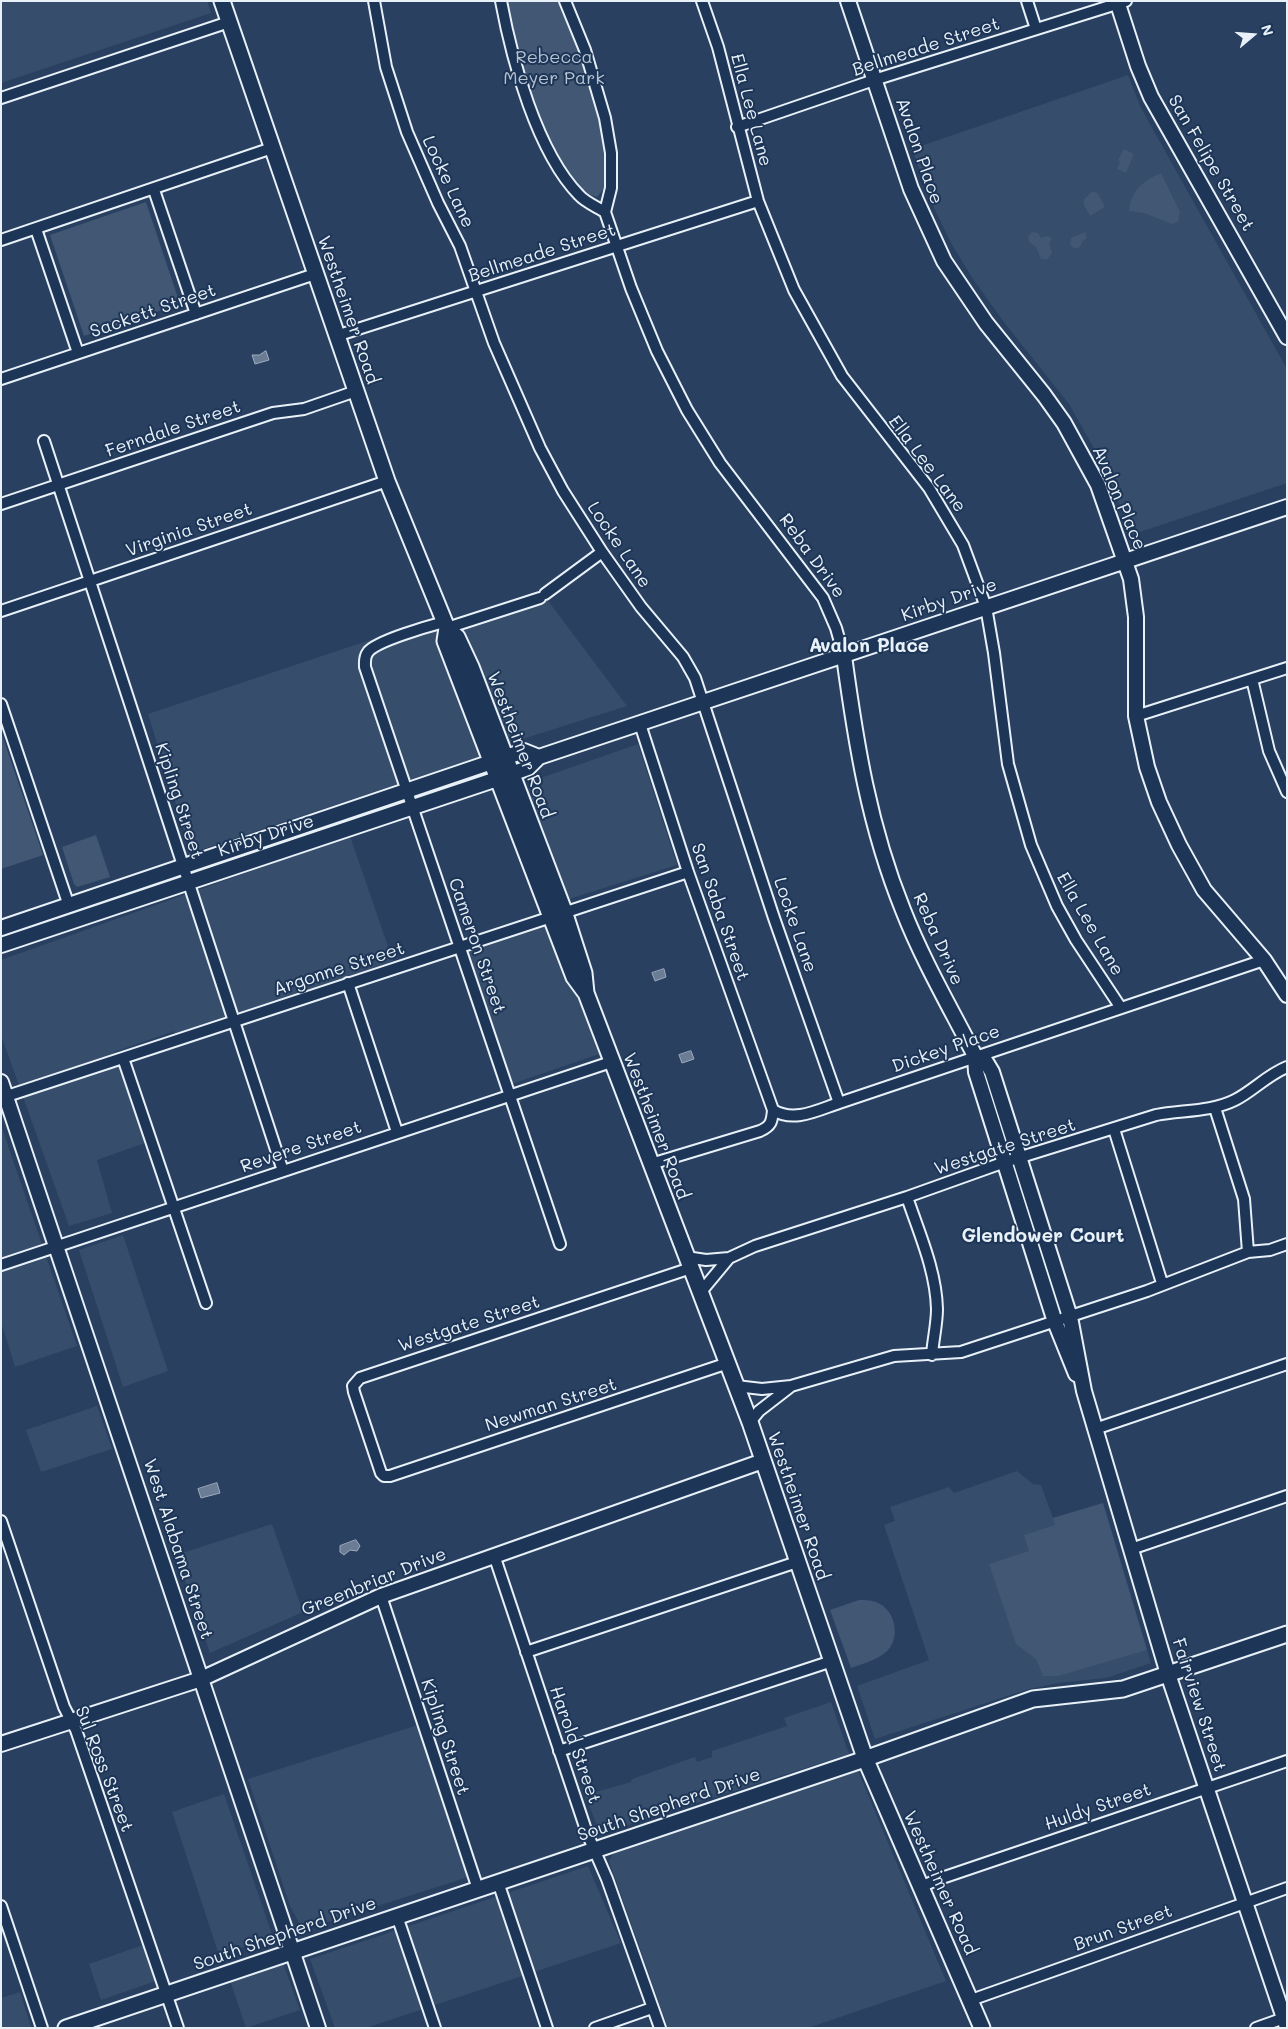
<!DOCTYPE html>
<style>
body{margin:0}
#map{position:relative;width:1288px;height:2029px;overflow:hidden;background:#294061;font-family:Mali,sans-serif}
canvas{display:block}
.frame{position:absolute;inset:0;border:2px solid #e8f1f8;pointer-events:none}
.north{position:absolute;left:1228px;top:10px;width:50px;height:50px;-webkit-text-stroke:4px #1d3557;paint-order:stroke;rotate:72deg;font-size:14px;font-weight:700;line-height:20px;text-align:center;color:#e8f1f8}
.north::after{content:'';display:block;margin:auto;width:18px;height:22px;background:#e8f1f8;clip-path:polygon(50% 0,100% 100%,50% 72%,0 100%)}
</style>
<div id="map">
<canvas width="1288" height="2029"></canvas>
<div class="frame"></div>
<div class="north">N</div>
</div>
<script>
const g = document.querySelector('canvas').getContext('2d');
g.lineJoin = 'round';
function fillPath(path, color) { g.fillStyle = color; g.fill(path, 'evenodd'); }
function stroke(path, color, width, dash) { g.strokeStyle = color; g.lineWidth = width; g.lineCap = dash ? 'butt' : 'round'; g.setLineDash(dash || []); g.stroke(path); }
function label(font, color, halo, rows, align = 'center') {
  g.font = font + ' Mali,sans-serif'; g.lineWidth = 4; g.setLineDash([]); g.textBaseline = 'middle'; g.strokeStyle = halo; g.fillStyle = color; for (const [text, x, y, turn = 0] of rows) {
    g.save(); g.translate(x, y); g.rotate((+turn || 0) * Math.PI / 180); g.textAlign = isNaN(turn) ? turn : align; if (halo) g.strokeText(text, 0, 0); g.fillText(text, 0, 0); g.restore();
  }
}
fillPath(new Path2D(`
 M1 1H207L211 13 1 83Z
 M1128 75 1141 108 1287 369V483L1131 535 1104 466 1069 404 1003 321 971 276 951 243 934 208 912 149Z
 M546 598 627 706 510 743 507 740 463 630 519 610Z
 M433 619 481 756 191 853 148 714Z
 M638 744 677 865 569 899 528 790 532 781Z
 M350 836 393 961 176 1036 174 1031 114 1052 145 1143 97 1160 112 1213 69 1226 1 1035V960Z
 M550 925 599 1054 512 1084 468 951Z
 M1 1125 77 1346 15 1367 1 1322Z
 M123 1235 168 1371 123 1387 79 1250Z
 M97 1406 112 1449 41 1472 26 1430Z
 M1017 1471 1033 1484 1041 1485 1053 1518 1103 1503 1151 1663 1106 1678 1058 1683 1029 1689 875 1739 857 1686 929 1660 884 1525 895 1521 890 1507 949 1487 954 1493Z
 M272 1524 303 1612 210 1653 176 1555Z
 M831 1702 849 1754 604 1833 599 1831 585 1795 631 1782 632 1779 695 1757 697 1762 712 1757V1751L787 1726 784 1718Z
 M418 1725 468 1877 303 1930 290 1906 248 1779Z
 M858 1771 946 1981 808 2028H668L609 1861 613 1854Z
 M224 1794 273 1937 219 1955 172 1812Z
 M588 1866 621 1943 366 2028H335L310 1959Z
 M143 1945 156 1981 101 2000 89 1964Z
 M283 1963 300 2010 246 2028 230 1980Z
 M20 1992 31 2027 1 2028V1998Z`), '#364d6b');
fillPath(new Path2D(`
 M505 1H561L582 51 601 118 606 153 607 185 597 197 582 192 555 155 524 78Z
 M1124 149 1134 154 1126 173 1117 169 1120 162 1118 160Z
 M1161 173 1180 212 1178 222 1172 224 1144 213 1129 211C1131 190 1143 181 1161 173Z
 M1093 191 1098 194 1105 207 1090 216 1084 205V199Z
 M146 202 180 304 84 336 50 235Z
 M1032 232 1038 233 1041 238 1046 236 1052 238 1049 244 1052 252 1048 259H1041L1036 247 1029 242 1028 237Z
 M1085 232 1087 238 1082 242 1080 247 1074 249 1070 244 1071 238Z
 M1 732 43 855 1 869Z
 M96 835 110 877 77 887 74 884 62 847Z
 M1103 1503 1147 1650 1058 1676H1043L1036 1659 1016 1644 989 1564 1029 1551 1024 1535 1055 1525 1053 1518Z
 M859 1600C866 1600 872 1600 878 1603 896 1611 901 1639 886 1652 877 1660 862 1664 851 1668L830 1610Z`), '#415774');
const water = new Path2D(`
 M266 351 269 360 255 364 252 355H259Z
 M664 969 666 977 655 981 652 973Z
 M691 1051 694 1059 682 1063 679 1055Z
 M217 1483 220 1493 201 1498 198 1489Z
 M356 1540 360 1546 357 1551 350 1550 344 1555 340 1552V1546Z`);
fillPath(water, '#6b7c95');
stroke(water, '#9dabbd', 1);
const street = new Path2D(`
 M374 1 386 67 407 132 438 203 460 246 494 343 540 448 563 491 602 552 641 607 683 657 695 678 774 918 839 1103
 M501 1C512 60 537 152 579 195 585 202 597 207 605 212
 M565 1 585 50 605 118 611 153V188L605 212 631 288 657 351 687 410 720 463 823 598 836 628 844 656
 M702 1 718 47 758 201 794 290 842 376 929 488 963 545 986 607 994 653 1008 764 1031 845 1057 906 1076 940 1121 1008
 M1027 1 1036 29
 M1 98 229 22
 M737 127 874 80 1126 1
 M154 190 196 314
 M36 229 78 353
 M1 240 272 148
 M336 336 758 201
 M1 379 315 274
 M44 441 283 1171
 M1 504 240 424 273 413 304 409 356 391
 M545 594 602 552
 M1 611 387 481
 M444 622C429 626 376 641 368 652 364 657 365 662 365 667L560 1244
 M447 628 540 598
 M1252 679 1269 751 1287 792
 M1 704 69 906
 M1136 716 1287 668
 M640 724 688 872 773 1110C772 1122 771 1126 760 1131L651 1164
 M348 983 397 1132
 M123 1058 206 1303
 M1 1098 688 872
 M1215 1108 1244 1199 1248 1252
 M773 1110C794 1123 818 1110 839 1103L1264 960
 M1114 1129 1162 1283
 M907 1197C919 1233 936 1270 937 1309 937 1324 933 1340 932 1355
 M686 1257 706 1260 729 1258
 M1 1265 611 1062
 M691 1268 360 1378 353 1386 354 1392 381 1473 384 1476H390L728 1363
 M700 1293 729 1258 755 1246 907 1197 1005 1162 1156 1115C1182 1110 1211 1112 1235 1100 1253 1091 1267 1075 1287 1067
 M736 1386 762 1389 791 1386 894 1356 961 1352 1147 1291 1248 1252 1270 1250 1287 1244
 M750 1422 759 1411 790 1387
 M1095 1429 1287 1364
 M1 1521 64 1707 76 1730 178 2028
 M1131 1549 1287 1496
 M494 1555 587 1833 607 1879 660 2028
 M381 1596 478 1889
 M526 1652 797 1562
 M559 1751 832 1661
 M498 1882 547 2028
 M921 1887 936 1880 1287 1761
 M1 1906 42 2028
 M397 1916 435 2028
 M971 2000 1287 1888
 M595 2028 652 2008
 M1256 2028 1287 2017`);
const secondary = new Path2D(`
 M848 1 911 189 944 261 986 323 1044 395 1064 423 1098 485 1131 579 1136 617V716L1147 767 1159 802 1179 845 1204 890 1264 960 1287 995
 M1117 1 1138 66 1151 97 1287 337
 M844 656C856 744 869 826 903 910 923 961 950 1007 975 1056L976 1072 1055 1322 1076 1374
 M1 928 524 751 539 757
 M1 945 491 781 528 768 539 757 1287 507
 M975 1056 986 1062 992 1072 1070 1317 1084 1391 1168 1674 1287 2027
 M1 1082 318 2028
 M1 1744 201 1679 381 1596 763 1461`);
const primary = new Path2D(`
 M222 1 387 481 447 628 445 641 574 977 585 992
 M447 628 457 637 471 667 564 911 584 973 586 993 750 1422 865 1758 982 2028
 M66 2028 856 1762 1033 1699 1123 1689 1287 1634`);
stroke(street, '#e8f1f8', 14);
stroke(secondary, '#e8f1f8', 18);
stroke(primary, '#e8f1f8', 19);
stroke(street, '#1d3557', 10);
stroke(secondary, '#1d3557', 14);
stroke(primary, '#1d3557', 15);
label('18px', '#e8f1f8', '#1d3557', [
 ["Bellmeade Street",926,47,-18],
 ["Ella Lee Lane",751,110,75],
 ["Avalon Place",919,151,71],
 ["San Felipe Street",1211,163,60],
 ["Locke Lane",448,182,65],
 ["Bellmeade Street",542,253,-18],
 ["Westheimer Road",348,310,71],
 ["Sackett Street",153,311,-19],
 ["Ferndale Street",173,429,-19],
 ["Ella Lee Lane",927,464,53],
 ["Avalon Place",1119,498,67],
 ["Virginia Street",189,530,-19],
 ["Locke Lane",619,545,56],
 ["Reba Drive",812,556,54],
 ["Kirby Drive",949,600,-19],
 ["Westheimer Road",520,745,69],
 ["Kipling Street",179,801,72],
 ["Kirby Drive",266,836,-18],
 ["San Saba Street",720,912,71],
 ["Ella Lee Lane",1090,924,60],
 ["Locke Lane",795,925,71],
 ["Reba Drive",938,939,66],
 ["Cameron Street",477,946,71],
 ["Argonne Street",339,969,-18],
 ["Dickey Place",946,1049,-19],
 ["Westheimer Road",656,1126,69],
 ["Revere Street",301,1147,-19],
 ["Westgate Street",1005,1147,-18],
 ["Westgate Street",469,1324,-18],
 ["Newman Street",551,1405,-18],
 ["Westheimer Road",798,1506,71],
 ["West Alabama Street",178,1549,72],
 ["Greenbriar Drive",374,1582,-22],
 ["Fairview Street",1199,1705,72],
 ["Kipling Street",445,1737,72],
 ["Harold Street",575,1745,71],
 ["Sul Ross Street",104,1769,69],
 ["South Shepherd Drive",669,1805,-19],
 ["Huldy Street",1098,1807,-19],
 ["Westheimer Road",940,1883,66],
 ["Brun Street",1123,1928,-20],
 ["South Shepherd Drive",285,1934,-19]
]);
label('18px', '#b6c3d0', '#1d3557', [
 ["Rebecca",554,57],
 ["Meyer Park",554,78]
]);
label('bold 19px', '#e8f1f8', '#1d3557', [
 ["Avalon Place",869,646],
 ["Glendower Court",1043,1236]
]);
</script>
